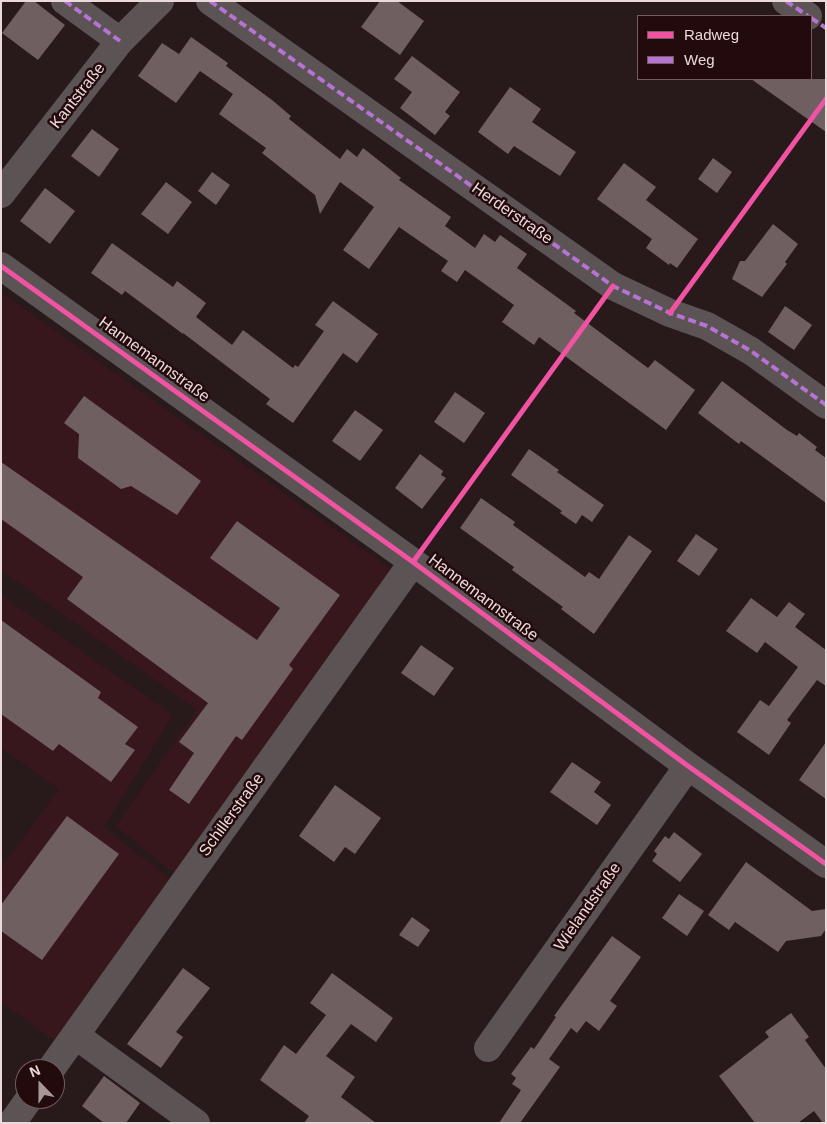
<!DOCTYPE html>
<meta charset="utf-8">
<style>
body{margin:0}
#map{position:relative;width:827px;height:1124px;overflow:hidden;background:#28191b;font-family:Arial,sans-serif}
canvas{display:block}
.frame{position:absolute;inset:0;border:2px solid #ecd9d9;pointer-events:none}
.legend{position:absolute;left:637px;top:15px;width:175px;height:65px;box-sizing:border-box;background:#230a0d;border:1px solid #735d5f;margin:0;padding:6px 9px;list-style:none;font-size:15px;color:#ecd9d9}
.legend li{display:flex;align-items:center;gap:10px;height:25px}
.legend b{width:25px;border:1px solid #735d5f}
.north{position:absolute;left:15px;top:1059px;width:50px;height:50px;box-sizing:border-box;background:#230a0d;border:1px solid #735d5f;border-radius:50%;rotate:338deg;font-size:14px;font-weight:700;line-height:20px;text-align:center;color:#ecd9d9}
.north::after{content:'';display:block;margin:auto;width:18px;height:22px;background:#a79696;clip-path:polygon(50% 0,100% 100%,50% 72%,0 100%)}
</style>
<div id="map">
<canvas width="827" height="1124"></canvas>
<div class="frame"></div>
<ul class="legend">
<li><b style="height:6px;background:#f153a3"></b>Radweg</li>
<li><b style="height:6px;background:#b673d3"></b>Weg</li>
</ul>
<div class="north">N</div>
</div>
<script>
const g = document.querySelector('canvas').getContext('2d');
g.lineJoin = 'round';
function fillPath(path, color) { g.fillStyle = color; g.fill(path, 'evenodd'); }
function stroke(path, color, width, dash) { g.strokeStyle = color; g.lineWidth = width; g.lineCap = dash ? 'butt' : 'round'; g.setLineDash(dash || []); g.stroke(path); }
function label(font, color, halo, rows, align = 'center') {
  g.font = font + ' Arial,sans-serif'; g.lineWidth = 5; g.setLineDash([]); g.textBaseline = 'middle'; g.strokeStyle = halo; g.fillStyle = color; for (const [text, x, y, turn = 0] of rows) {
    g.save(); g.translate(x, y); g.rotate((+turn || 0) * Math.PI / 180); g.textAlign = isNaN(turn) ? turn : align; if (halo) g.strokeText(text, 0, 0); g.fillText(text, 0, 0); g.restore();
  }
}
fillPath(new Path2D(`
 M1 292 395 572 176 875 116 826 197 710 1 570Z
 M1 595 173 715 104 827 172 881 58 1043 1 1002V868L59 789 1 748Z`), '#37171b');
fillPath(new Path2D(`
 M26 1H34L65 25 38 60 2 33Z
 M380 1H397L424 21 400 55 361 27Z
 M191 37 228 63 226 66 272 100 291 116 289 119 340 159 347 149 357 157 363 148 401 178 399 180 451 217 445 226 475 248 484 234 495 242 500 235 527 254 517 268 576 311 574 313 648 368 655 360 695 390 666 430 539 337 534 345 502 322 514 305 465 270 457 282 441 271 448 261 399 227 369 269 343 250 374 207 340 182 320 214 315 195 262 153 266 148 219 114 233 94 200 71 176 103 138 76 162 43 179 54Z
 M412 56 460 92 445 112 450 116 435 135 400 108 412 92 394 79Z
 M751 79H826V132Z
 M510 87 541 109 532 122 576 152 560 176 514 146 508 154 478 132Z
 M92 129 119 149 99 177 71 156Z
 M713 158 732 172 717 193 698 179Z
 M624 163 656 187 646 200 698 239 677 268 670 263 669 265 646 248 652 239 597 199Z
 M212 172 230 185 216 205 198 191Z
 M166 182 192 202 168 234 141 214Z
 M45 188 75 211 50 244 20 221Z
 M773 224 798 244 785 262 787 264 762 297 732 279 740 261H745Z
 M112 243 173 287 177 281 206 303 196 317 232 345 243 330 293 368 295 365 298 367 324 331 315 325 333 301 378 334 357 363 343 353 293 423 266 404 270 399 183 333V334L125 291 122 295 91 273Z
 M785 306 812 325 794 350 768 332Z
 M722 381 787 430 797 436 799 433 817 447 815 450 826 458V503L741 441 739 444 698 413Z
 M455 392 485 413 464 443 434 422Z
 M84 396 201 481 177 515 131 486 121 489 78 458 79 434 64 423Z
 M355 410 383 430 360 461 332 441Z
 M529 449 559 470 557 472 604 505 592 522 582 515 576 524 560 513 562 511 511 475Z
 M420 454 443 471 441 475 446 478 422 509 395 488Z
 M1 462 257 640 280 608 210 558 237 521 340 595 289 665 293 669 242 740 236 736 189 804 169 790 194 753 179 742 208 703 67 599 83 577 1 519Z
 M481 498 515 522 513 525 585 577 589 572 599 579 629 535 652 551 594 634 561 609 563 607 512 570 514 567 460 528Z
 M696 534 718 549 699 576 677 561Z
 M751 598 777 617 789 602 805 614 795 627 826 650V686L817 680 787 720 791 723 769 755 737 732 760 700 769 706 798 667 765 642 757 653 726 631Z
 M1 620 101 692 98 698 138 727 125 744 135 750 111 782 59 744 53 751 1 714Z
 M421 645 454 668 434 696 401 673Z
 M826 742V799L799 780Z
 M572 762 601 782 594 792 611 805 597 825 550 792Z
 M335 785 381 818 355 854 345 847 334 862 299 836Z
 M67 816 119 854 42 960 1 931V905Z
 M674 832 702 854 680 882 652 861 657 854 654 851 665 836 669 839Z
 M746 862 812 911 826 909V929L821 936 786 941 778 952 735 922 729 930 708 915Z
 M679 894 704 911 687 936 662 918Z
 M412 917 430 930 418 947 399 935Z
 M612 936 641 957 610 1001 617 1006 599 1031 586 1021 577 1033 571 1028 549 1059 560 1067 520 1123H499L521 1090 512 1084 516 1078 511 1074 531 1047 534 1049 556 1017 554 1016Z
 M183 968 210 988 176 1032 183 1037 161 1068 127 1044Z
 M332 973 393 1018 376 1042 351 1024 326 1056 355 1077 341 1097 376 1123H304L309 1116 260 1080 284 1045 296 1054 326 1015 310 1003Z
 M791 1013 809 1037 805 1040 826 1069V1123H823L814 1111 798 1123H755L719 1076 769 1037 765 1032Z
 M104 1076 140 1103 126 1123H104L82 1106Z`), '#705f61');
stroke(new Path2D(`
 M65 1 120 41
 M210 1 613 286 670 313 707 326 751 351 826 405
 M786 1 808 16
 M1 194 120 41 160 1
 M1 266 413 562 688 766 826 864
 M75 1035 196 1123
 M488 1048 688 766
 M51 1069 413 562
 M12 1123 29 1099`), '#5b5354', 28);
stroke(new Path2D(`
 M65 1 120 41
 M210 1 613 286 670 313 707 326 751 351 826 405
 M786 1 808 16
 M811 18 826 28`), '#b673d3', 4, [8, 4]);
stroke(new Path2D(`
 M1 266 413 562 688 766 826 864
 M670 313 826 99
 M413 562 613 286`), '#f153a3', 5);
label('16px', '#ecd9d9', '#230a0d', [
 ["Kantstraße",78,96,-52],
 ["Herderstraße",512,214,35],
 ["Hannemannstraße",154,360,36],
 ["Hannemannstraße",483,598,37],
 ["Schillerstraße",232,815,-54],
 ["Wielandstraße",588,907,-55]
]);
</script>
